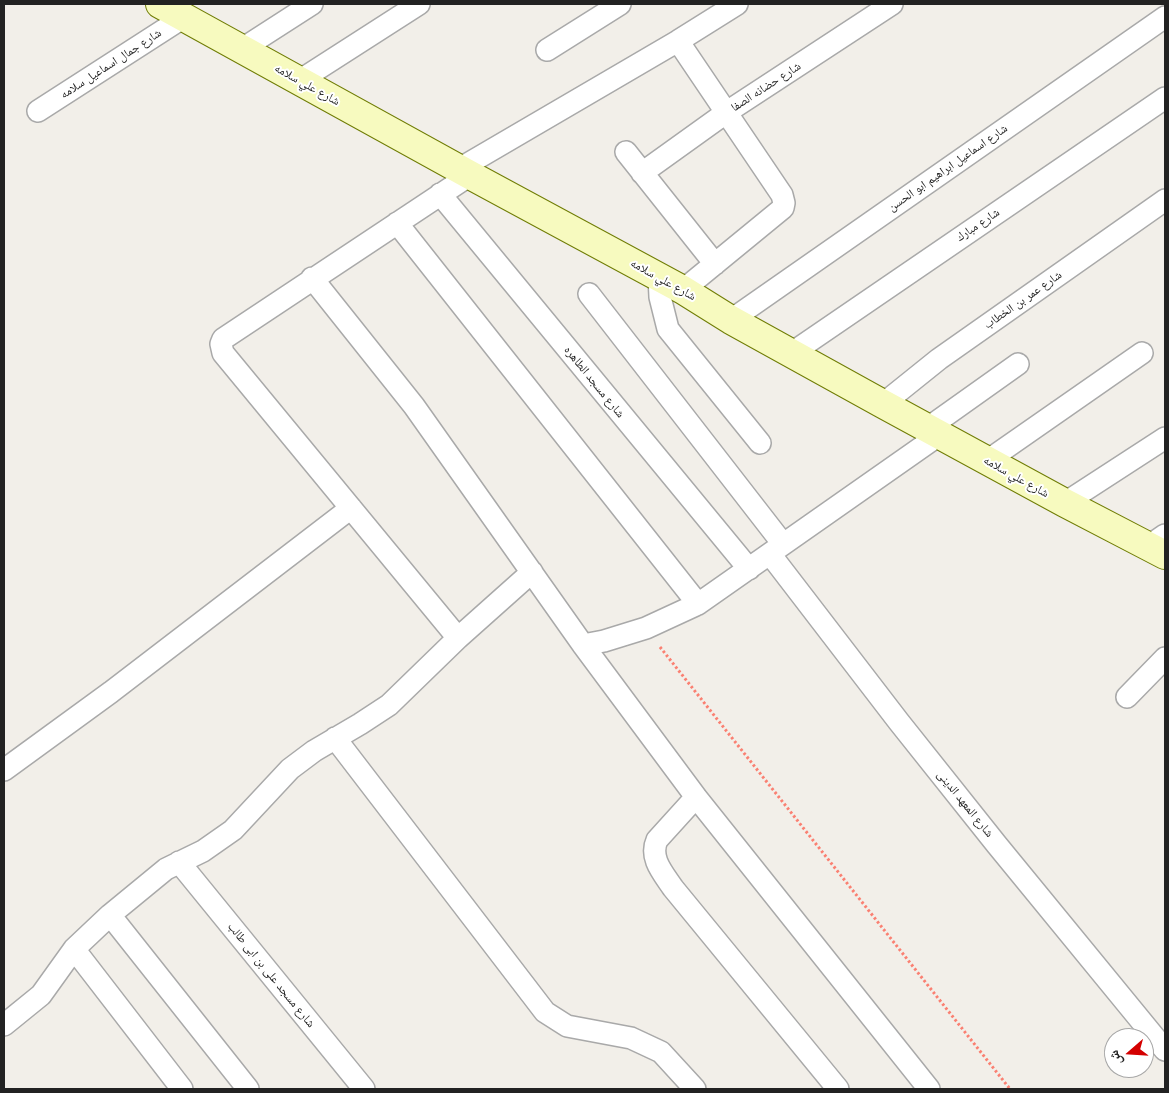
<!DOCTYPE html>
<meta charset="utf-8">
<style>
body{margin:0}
#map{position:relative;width:1169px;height:1093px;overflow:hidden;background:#f2efe9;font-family:"Fira Sans","Noto Naskh Arabic",sans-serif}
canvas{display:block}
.frame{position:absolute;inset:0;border:5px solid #222;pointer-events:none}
.north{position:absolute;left:1104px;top:1028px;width:50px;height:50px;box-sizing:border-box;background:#fff;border:1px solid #a7a7a7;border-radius:50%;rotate:251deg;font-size:14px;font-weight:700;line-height:20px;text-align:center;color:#222}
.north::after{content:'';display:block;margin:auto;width:18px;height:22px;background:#d40000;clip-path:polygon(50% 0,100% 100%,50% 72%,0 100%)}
</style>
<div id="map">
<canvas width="1169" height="1093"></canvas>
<div class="frame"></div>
<div class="north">ش</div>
</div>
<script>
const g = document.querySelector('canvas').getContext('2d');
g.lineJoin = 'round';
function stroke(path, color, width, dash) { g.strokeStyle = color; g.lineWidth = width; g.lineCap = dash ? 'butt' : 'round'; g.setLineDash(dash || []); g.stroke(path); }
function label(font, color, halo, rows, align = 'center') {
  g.font = font + ' "Fira Sans","Noto Naskh Arabic",sans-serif'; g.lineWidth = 4; g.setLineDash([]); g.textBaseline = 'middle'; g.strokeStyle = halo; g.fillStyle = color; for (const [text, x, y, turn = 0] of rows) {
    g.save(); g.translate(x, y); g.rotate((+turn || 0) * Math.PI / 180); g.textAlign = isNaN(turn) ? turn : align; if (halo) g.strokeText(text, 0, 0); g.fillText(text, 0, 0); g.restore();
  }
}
const street = new Path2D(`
 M678 41 782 195 784 203 783 208 683 290
 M242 49 312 4
 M547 50 620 4
 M299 81 419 4
 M38 111 184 17
 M626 152 715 264
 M459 169 678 41 737 4
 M642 173 727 112 892 4
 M440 194 749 569
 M397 223 698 604
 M659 277 660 297 668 329 760 443
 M312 278 414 406 583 645 696 797 929 1089
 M589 294 783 544
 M731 320 1165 17
 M792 353 1165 98
 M883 404 939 359 1165 200
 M928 428 1018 364
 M987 461 1142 353
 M1065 503 1165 438
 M1149 546 1165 535
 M770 554 899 722 997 845 1165 1050
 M458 638 223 353 221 344 223 339 470 175
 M583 645 604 641 646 628 698 604 939 435
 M1127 697 1165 658
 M335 738 545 1012 567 1026 631 1038 661 1052 695 1089
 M4 770 111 692 351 508
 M696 797 657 840C649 858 663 873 673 888L838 1089
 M179 862 364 1089
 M110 915 248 1089
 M74 949 182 1089
 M4 1025 41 995 74 949 110 915 166 869 203 851 233 830 290 769 314 751 360 724 389 705 458 638 532 572`);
const secondary = new Path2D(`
 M160 4 470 175 683 290 731 320 883 404 1065 503 1165 555`);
stroke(street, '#a9a9a9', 24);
stroke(secondary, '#707d05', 30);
stroke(new Path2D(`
 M660 647 1010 1089`), '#fa8072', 3, [2.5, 2.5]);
stroke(street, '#fff', 21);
stroke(secondary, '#f7fabf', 28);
label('12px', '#222', '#fff', [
 ["شارع جمال اسماعيل سلامه",111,64,-33],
 ["شارع علي سلامه",307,85,29],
 ["شارع حضانه الصفا",766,87,-33],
 ["شارع اسماعيل ابراهيم ابو الحسن",948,168,-35],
 ["شارع مبارك",978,225,-34],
 ["شارع علي سلامه",663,280,29],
 ["شارع عمر بن الخطاب",1023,300,-35],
 ["شارع مسجد الطاهره",594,382,51],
 ["شارع علي سلامه",1016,477,29],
 ["شارع المعهد الدينى",965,804,51],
 ["شارع مسجد على بن ابى طالب",271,975,51]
]);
</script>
